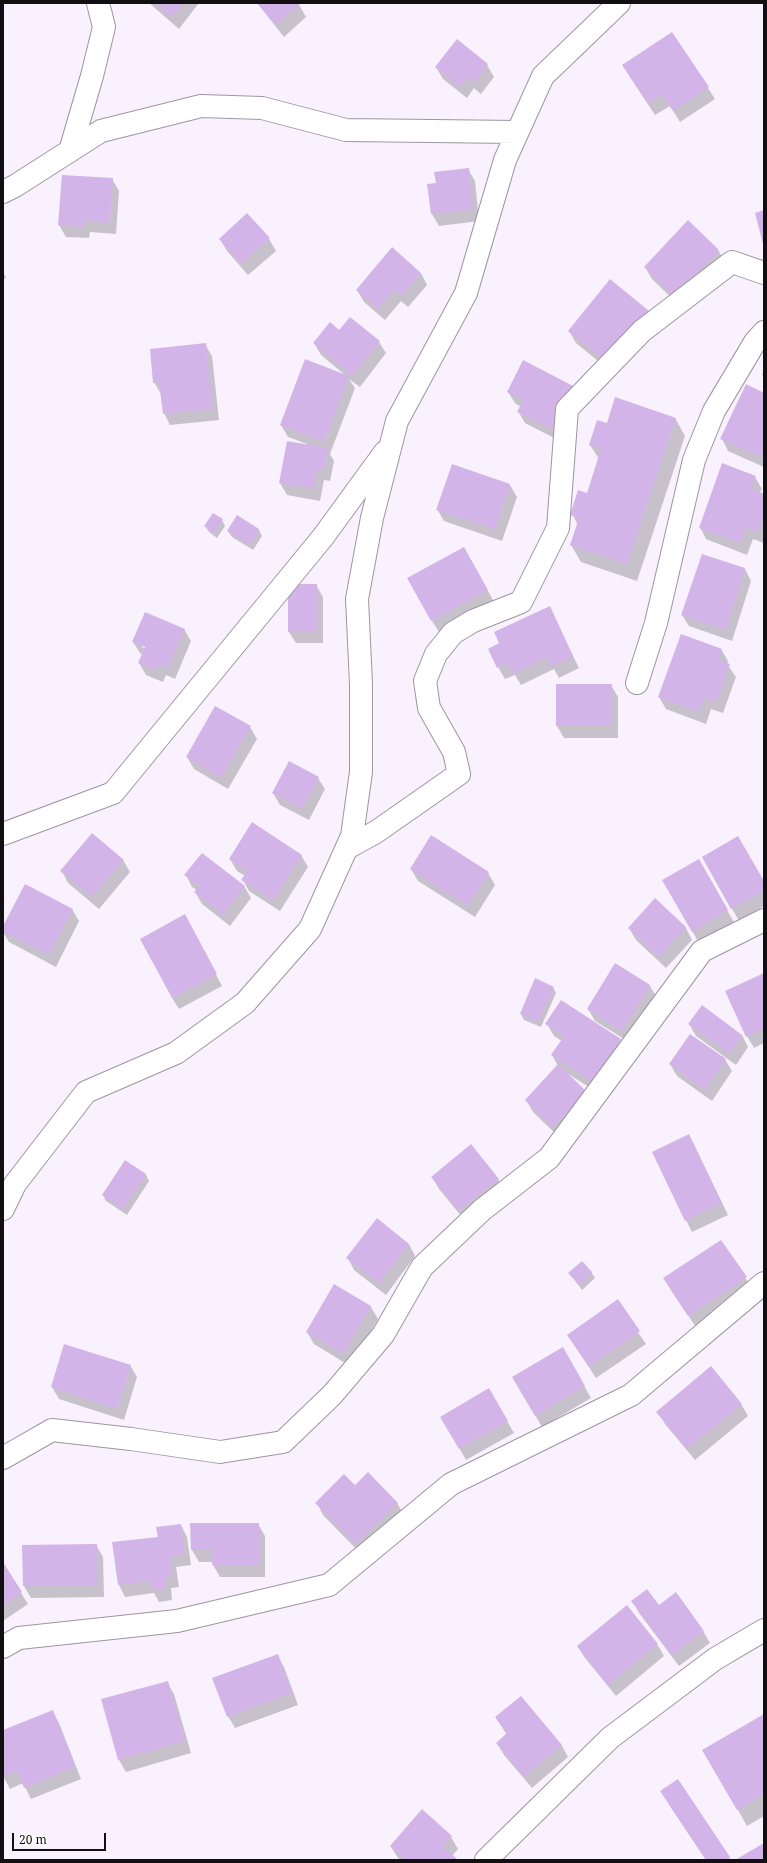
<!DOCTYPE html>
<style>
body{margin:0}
#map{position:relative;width:767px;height:1863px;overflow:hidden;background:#f9f2fe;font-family:"Noto Serif",serif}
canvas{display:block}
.frame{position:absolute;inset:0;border:4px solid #120f13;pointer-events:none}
.scale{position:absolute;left:12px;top:1833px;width:94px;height:18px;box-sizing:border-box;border:2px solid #120f13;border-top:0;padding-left:5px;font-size:12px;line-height:14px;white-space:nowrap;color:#120f13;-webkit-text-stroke:3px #fff;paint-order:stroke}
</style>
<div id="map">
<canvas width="767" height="1863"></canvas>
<div class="frame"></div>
<div class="scale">20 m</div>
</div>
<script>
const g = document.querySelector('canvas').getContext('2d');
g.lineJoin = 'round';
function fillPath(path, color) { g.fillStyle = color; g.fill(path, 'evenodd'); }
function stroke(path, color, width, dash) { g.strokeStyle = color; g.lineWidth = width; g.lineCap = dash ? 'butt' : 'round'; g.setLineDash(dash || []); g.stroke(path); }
fillPath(new Path2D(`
 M149 3H199L179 29Z
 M257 3H298L306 17 284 37Z
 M487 65 494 77 481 94 474 88 467 98 443 79 436 67Z
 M630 77 708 88 715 99 680 122 670 106 655 115Z
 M468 169 475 181 479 221 439 226 432 214 428 185 437 184Z
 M62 176 112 179 119 191 116 234 90 232 89 238 66 237 59 225Z
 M220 239H269L276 251 248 275 227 251Z
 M718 250 725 262 682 308 652 279 645 267Z
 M3 273 6 277 3 281Z
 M421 273 427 285 408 307 401 301 385 320 364 302 357 290Z
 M610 281 649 312 655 324 615 375 576 343 569 331Z
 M340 331 379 342 386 353 360 387 349 379 355 388 330 454 334 461 330 481 324 480 320 501 287 495 280 483 307 444 288 437 281 425 345 375 321 355 314 343Z
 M205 344 212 356 219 420 170 425 164 413 161 394 154 382Z
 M764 371V378L762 374Z
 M574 388 560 441 525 423 518 411 521 407 515 403 508 392Z
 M764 394V467L728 451 722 439Z
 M675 418 685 436 637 581 581 562 571 545 578 525 572 514 587 494 599 459 590 445 607 425Z
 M453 465 510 485 517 497 502 541 444 521 437 509Z
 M755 477 762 489 760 492 764 495V543L753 539 747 555 706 539 700 527Z
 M237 517 259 530 262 536 253 550 232 537 228 531Z
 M222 520 225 526 217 538 209 532 205 526Z
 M471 560 494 602 439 632 432 621Z
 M745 569 751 581 732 641 689 626 682 615Z
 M316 585 323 597V643H296L289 632Z
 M549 607 579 668 559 678 554 669 521 685 515 675 505 679 498 667 501 644Z
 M184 629 191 641 175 679 166 675 163 682 146 675 139 663 143 655 140 653 133 642ZM142 645 150 648 149 650 142 647Z
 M721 649 728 661 727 664 736 677 723 713 711 709 706 724 666 709 659 697Z
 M557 685H611L618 697V738H564L557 726Z
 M250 727 257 739 228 789 194 769 187 757Z
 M318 778 325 789 309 820 280 805 273 793Z
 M301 855 308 867 280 911 249 891 243 880 245 876 237 871 230 859Z
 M703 857 764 883V906L739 921Z
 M123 860 130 872 99 909 68 883 62 871Z
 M698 861 734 922 699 943 664 881Z
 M411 869 488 873 495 885 475 917 418 881Z
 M186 875 244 886 251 898 230 926 202 904 195 892 197 890 192 887Z
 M655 899 686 928 692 940 666 968 636 940 629 928Z
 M72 909 79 921 56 967 9 942 3 932V929Z
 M191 928 222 986 179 1009 172 998Z
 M615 964 650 986 657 998 629 1042 595 1021 588 1009Z
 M764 974V1043L754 1048 747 1036Z
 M553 987 556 993 541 1027 524 1020 521 1014Z
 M547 1024 620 1040 627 1052 600 1094 565 1072 586 1093 560 1138 533 1112 526 1100 558 1066 552 1055 562 1041 554 1036Z
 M689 1024 742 1035 748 1047 736 1065 696 1036Z
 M723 1056 732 1071 712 1101 677 1076 670 1064Z
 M689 1135 728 1215 692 1232 686 1220Z
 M125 1162 146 1175 149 1181 127 1215 106 1201 103 1195Z
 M432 1177 498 1179 505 1191 467 1223 439 1189Z
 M721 1241 753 1290 696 1327 671 1290Z
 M409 1244 415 1256 386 1295 354 1270 348 1258Z
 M591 1272 595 1278 582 1290 570 1274Z
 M335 1286 371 1307 378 1319 350 1366 314 1344 307 1332Z
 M617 1301 646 1344 596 1378 568 1335Z
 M562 1348 591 1398 542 1427 513 1377Z
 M130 1365 137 1377 124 1420 59 1399 52 1387Z
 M489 1390 514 1433 466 1460 442 1417Z
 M741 1404 748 1416 695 1460 665 1424 658 1412Z
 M355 1486 397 1503 404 1515 363 1556 323 1515 317 1503Z
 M258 1524 265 1536V1577H220L213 1565V1562H199L192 1550Z
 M181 1525 187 1537 191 1565 176 1567 179 1587 171 1588 172 1600 159 1602 154 1593 125 1597 119 1585 159 1538Z
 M96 1545 103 1557 104 1597 31 1598 24 1586Z
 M3 1564 28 1604 3 1621Z
 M633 1601 658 1607 703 1631 710 1643 679 1666 639 1613Z
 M657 1644 664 1656 616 1696 585 1658 578 1647Z
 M277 1655 284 1667 298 1705 235 1728 228 1716Z
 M167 1682 174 1694 191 1753 126 1772 119 1760 102 1700Z
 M521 1697 562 1746 568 1757 532 1788 504 1755 497 1743 507 1735 496 1718Z
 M52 1711 59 1723 81 1779 31 1799 23 1783 10 1789 3 1776V1731Z
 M764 1715V1816L747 1826 704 1750Z
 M678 1780 731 1860H706L668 1803Z
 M422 1811 451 1837 458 1849 452 1856 456 1860H400L398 1858 391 1847Z`), '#0003');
fillPath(new Path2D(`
 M154 3H183L172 17Z
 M257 3H299L300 4 276 25Z
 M672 32 709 87 673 111 662 95 648 104 622 65Z
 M457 39 488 64 474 83 467 77 460 87 435 67Z
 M469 168 473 209 431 214 427 184 436 183 434 172Z
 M62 175 113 178 110 223 83 221V227L58 225Z
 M764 210V244H763L755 213Z
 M247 213 270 238 241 264 219 239Z
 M688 220 719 250 675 297 644 267Z
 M392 247 421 273 401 296 394 290 378 309 356 290Z
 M610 279 649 311 608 363 568 331Z
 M350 317 380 341 352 376 313 343 330 322 339 330Z
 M206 343 213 409 163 414 159 382 153 383 150 349Z
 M305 359 349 376 324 442 280 425Z
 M523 360 575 387 553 430 517 412 523 400 507 392Z
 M746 384 764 393V450L761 457 720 439Z
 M615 397 676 418 627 564 570 545 579 518 570 515 578 490 587 493 601 449 589 445 597 420 607 423Z
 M287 441 328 448 324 470 317 469 314 489 279 483Z
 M722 463 756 476 751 488 764 494V516L758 532 746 527 740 543 699 528Z
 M452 464 510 484 495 529 436 510Z
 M213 513 223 519 214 533 204 526Z
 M237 515 259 529 250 545 227 531Z
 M464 547 488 590 431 621 407 578Z
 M702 554 745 568 726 630 681 615Z
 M288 584H317V632H288Z
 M550 606 573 656 551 667 547 657 513 674 508 663 497 668 488 649 499 643 494 632Z
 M145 612 185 629 168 668 159 664 156 670 138 663 145 647 132 642Z
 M681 634 722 649 718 660 730 664 716 702 704 698 699 712 658 697Z
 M556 684H612V726H556Z
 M215 706 251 726 221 778 186 757Z
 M289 761 319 777 302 809 272 793Z
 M252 822 302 855 273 900 241 880 247 871 229 859Z
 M92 833 124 860 92 897 60 871Z
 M431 835 489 872 468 906 410 869Z
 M738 836 764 881V891L731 909 702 857Z
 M202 853 245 886 223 915 194 892 199 886 184 875Z
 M699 859 728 910 692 932 662 880Z
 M25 884 73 909 49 955 3 932V926Z
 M655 898 686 927 659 957 628 928Z
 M185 914 217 974 172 998 140 939Z
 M615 963 650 985 622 1031 587 1009Z
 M764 973V1028L746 1037 725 991Z
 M535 978 554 987 538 1022 520 1014Z
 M561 1000 621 1039 593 1082 551 1055 564 1036 545 1024Z
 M702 1005 742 1035 729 1054 688 1024Z
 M690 1034 726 1059 705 1090 669 1064Z
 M558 1064 587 1092 553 1127 525 1100Z
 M689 1134 722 1203 685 1221 652 1152Z
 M471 1144 499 1179 459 1211 431 1177Z
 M125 1160 146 1174 123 1210 102 1195Z
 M377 1218 409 1244 379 1283 346 1258Z
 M721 1240 747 1277 688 1316 663 1278Z
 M582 1261 592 1272 579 1285 568 1273Z
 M334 1284 371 1306 343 1354 306 1332Z
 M618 1299 640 1331 589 1367 567 1335Z
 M64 1344 131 1365 117 1409 51 1387Z
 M563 1347 585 1386 535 1416 512 1377Z
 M711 1366 742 1404 687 1449 656 1412Z
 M489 1388 508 1421 459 1449 440 1417Z
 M368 1472 398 1503 356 1544 315 1503 344 1474 355 1485Z
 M190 1523H259V1565H212V1550H191Z
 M181 1524 185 1554 170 1555 173 1575 165 1577 166 1589 151 1590 150 1581 118 1585 112 1542 158 1537 156 1527Z
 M97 1544V1585L23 1586 22 1545Z
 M3 1562 22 1592 3 1605Z
 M647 1589 659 1605 676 1592 704 1631 672 1655 631 1601Z
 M627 1605 658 1644 608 1685 577 1646Z
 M278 1654 292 1693 227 1717 212 1678Z
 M168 1681 185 1741 118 1760 101 1699Z
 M521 1696 562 1745 524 1777 496 1743 507 1733 495 1717Z
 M53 1710 75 1767 24 1788 17 1771 3 1777V1730Z
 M764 1714V1794L737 1810 702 1750Z
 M678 1779 730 1857 725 1860H706L660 1791Z
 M422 1809 452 1836 443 1846 458 1860H405L390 1846Z
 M764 1843V1860H735Z`), '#d3b4e9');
const minor = new Path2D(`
 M70 151 92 76 104 27 98 3
 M3 192 15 186 101 131 201 106 262 108 346 130 517 132
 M637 683 656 623 694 460 714 411 755 342 764 332
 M3 834 113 793 323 537 385 452
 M347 848 376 832 459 774 454 752 429 708 425 681 436 654 453 633 473 621 521 602 558 528 567 409 642 331 732 262 764 273
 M3 1209 15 1184 86 1092 176 1053 245 1003 310 929 352 836 361 772V684L357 599 372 518 397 421 466 293 505 160 543 76 619 3
 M3 1458 52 1430 131 1439 220 1452 283 1442 332 1395 383 1335 422 1267 482 1210 549 1158 702 951 764 920
 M3 1647 19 1638 177 1621 329 1585 451 1484 631 1395 764 1283
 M486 1860 610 1738 715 1659 764 1630`);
stroke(minor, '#9d96a1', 24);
stroke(minor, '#fff', 22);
</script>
